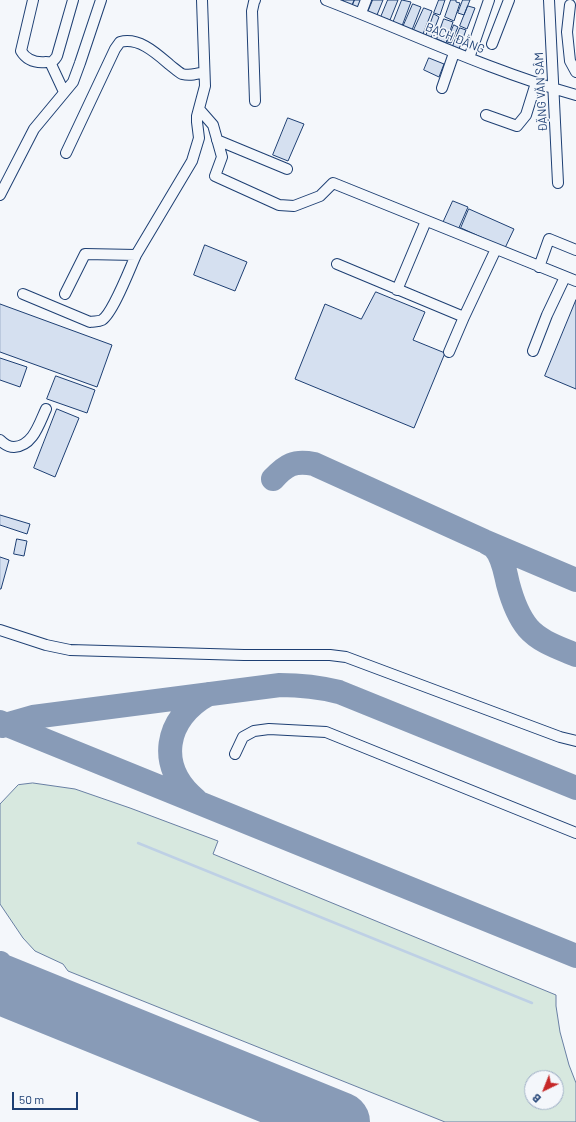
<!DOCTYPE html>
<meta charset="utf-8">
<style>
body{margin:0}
#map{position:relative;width:576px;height:1122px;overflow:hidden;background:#f4f7fb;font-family:Barlow,sans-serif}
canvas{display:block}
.north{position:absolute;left:524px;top:1070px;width:40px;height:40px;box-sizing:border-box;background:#f4f7fb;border:1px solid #9eadc5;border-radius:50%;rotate:223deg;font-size:11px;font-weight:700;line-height:16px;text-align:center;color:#1d3f73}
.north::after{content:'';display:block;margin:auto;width:14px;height:18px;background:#c62828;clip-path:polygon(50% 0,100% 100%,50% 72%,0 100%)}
.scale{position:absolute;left:12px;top:1092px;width:66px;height:18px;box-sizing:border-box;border:2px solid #1d3f73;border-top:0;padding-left:5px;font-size:12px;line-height:14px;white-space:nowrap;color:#1d3f73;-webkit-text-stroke:3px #f4f7fb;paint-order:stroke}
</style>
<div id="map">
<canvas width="576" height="1122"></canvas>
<div class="north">B</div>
<div class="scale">50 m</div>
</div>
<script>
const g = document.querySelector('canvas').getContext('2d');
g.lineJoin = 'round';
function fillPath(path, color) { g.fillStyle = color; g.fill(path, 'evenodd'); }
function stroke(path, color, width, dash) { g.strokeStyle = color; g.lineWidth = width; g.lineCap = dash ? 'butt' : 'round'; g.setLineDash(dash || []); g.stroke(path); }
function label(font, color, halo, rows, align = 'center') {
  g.font = font + ' Barlow,sans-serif'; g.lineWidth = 3; g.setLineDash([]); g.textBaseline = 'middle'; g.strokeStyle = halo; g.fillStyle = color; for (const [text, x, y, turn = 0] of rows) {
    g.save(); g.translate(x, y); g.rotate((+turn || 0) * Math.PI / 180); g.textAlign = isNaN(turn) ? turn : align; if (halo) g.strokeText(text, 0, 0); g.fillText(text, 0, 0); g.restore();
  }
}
const green = new Path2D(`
 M33 783 75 789 130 808 218 841 213 854 556 995V1006L560 1032 569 1065 576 1083V1122H445L68 971 63 964 35 951 23 938 0 904V804L18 785ZM532 1078H556V1102H532Z`);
fillPath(green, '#d7e8df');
stroke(green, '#687fa3', 1);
stroke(new Path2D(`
 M138 843 532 1003`), '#bed0e5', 2.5);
stroke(new Path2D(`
 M273 479C286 465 294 460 314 464L484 541 576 580
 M486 542C488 544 492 545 494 547 503 556 505 572 508 584 512 599 518 616 528 628 540 642 560 648 576 655
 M0 722 576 956
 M2 726 33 717 280 685C300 685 319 687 339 692L576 788
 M196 800C156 767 164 718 209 694
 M0 963 23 993`), '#889bb7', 24);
stroke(new Path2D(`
 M0 984 340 1122`), '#889bb7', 60);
const building = new Path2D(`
 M344 0H354L351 8 342 5Z
 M355 0H365L360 12 351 9Z
 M373 0H383L377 15 368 12Z
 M388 0H398L390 20 381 17Z
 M402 0 411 2 402 26 393 23Z
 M439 0H445L440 15 434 13Z
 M451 0H456V2L460 3 454 21 445 17Z
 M463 0H470L464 15 458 13Z
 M413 4 421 7 412 30 403 27Z
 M468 6 475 8 467 29 460 26Z
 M424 8 432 11 423 34 413 32Z
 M434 14 439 17 431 38 426 36Z
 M444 19 453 22 446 43 437 39Z
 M454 25 458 27 451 43 447 42Z
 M460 28 466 30 459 49 453 46Z
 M429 58 444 64 439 77 424 70Z
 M288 118 304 124 288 161 273 155Z
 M453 201 468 207 458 230 443 223Z
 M469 209 514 229 505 248 461 228Z
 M205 245 247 262 235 291 194 275Z
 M376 292 425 312 413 340 445 353 414 428 295 379 325 304 361 319Z
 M576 300V389L545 376Z
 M0 304 112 345 97 387 0 352Z
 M0 358 27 367 20 387 0 380Z
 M56 376 95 390 87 413 47 399Z
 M57 409 79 418 55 477 34 468Z
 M0 515 30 524 27 534 0 525Z
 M17 539 27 541 24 556 14 554Z
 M0 557 9 560 1 589H0Z`);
fillPath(building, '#d5e0f0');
stroke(building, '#1d3f73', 1);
const minor = new Path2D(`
 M33 0 21 51C27 61 36 63 46 62 49 62 51 63 53 61 53 61 57 57 57 56L73 0
 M326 0C409 32 490 71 576 95
 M549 0 558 183
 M570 5 567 32 570 61 576 72
 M361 13 366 0
 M492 44 509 0
 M469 58 489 0
 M50 62 64 92
 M442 88 454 53
 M255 101 252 11 254 2 255 0
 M199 109 213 125 222 157 215 176 279 205 294 206 320 196 333 183 576 281
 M486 115 517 126 526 115 536 83
 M217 140 287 169
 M66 153 115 49 120 42C139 37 156 53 170 65 174 68 178 72 182 74 190 76 197 74 204 72
 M0 195 34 129 73 82 80 63 101 0
 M337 264 464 317
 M539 267 549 239 576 250
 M397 290 426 221
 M23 294 90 322C94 321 98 322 102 320 113 313 130 268 136 255
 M65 294 85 254 136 255 192 161 199 138 197 122V116L205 86 202 0
 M533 351 547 315 565 277
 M449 352 464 317 496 249
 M0 440C4 444 8 447 14 447 33 446 39 424 46 409
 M0 630 46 645 70 650 244 655H330L346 657 560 737 576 741
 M235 754 243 737 254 731 269 729 326 732 576 833`);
stroke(minor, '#1d3f73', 12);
stroke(minor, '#f4f7fb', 10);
label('12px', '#1d3f73', '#f4f7fb', [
 ["BẠCH ĐẰNG",455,38,22],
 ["ĐẶNG VĂN SÂM",541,92,-93]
]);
</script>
